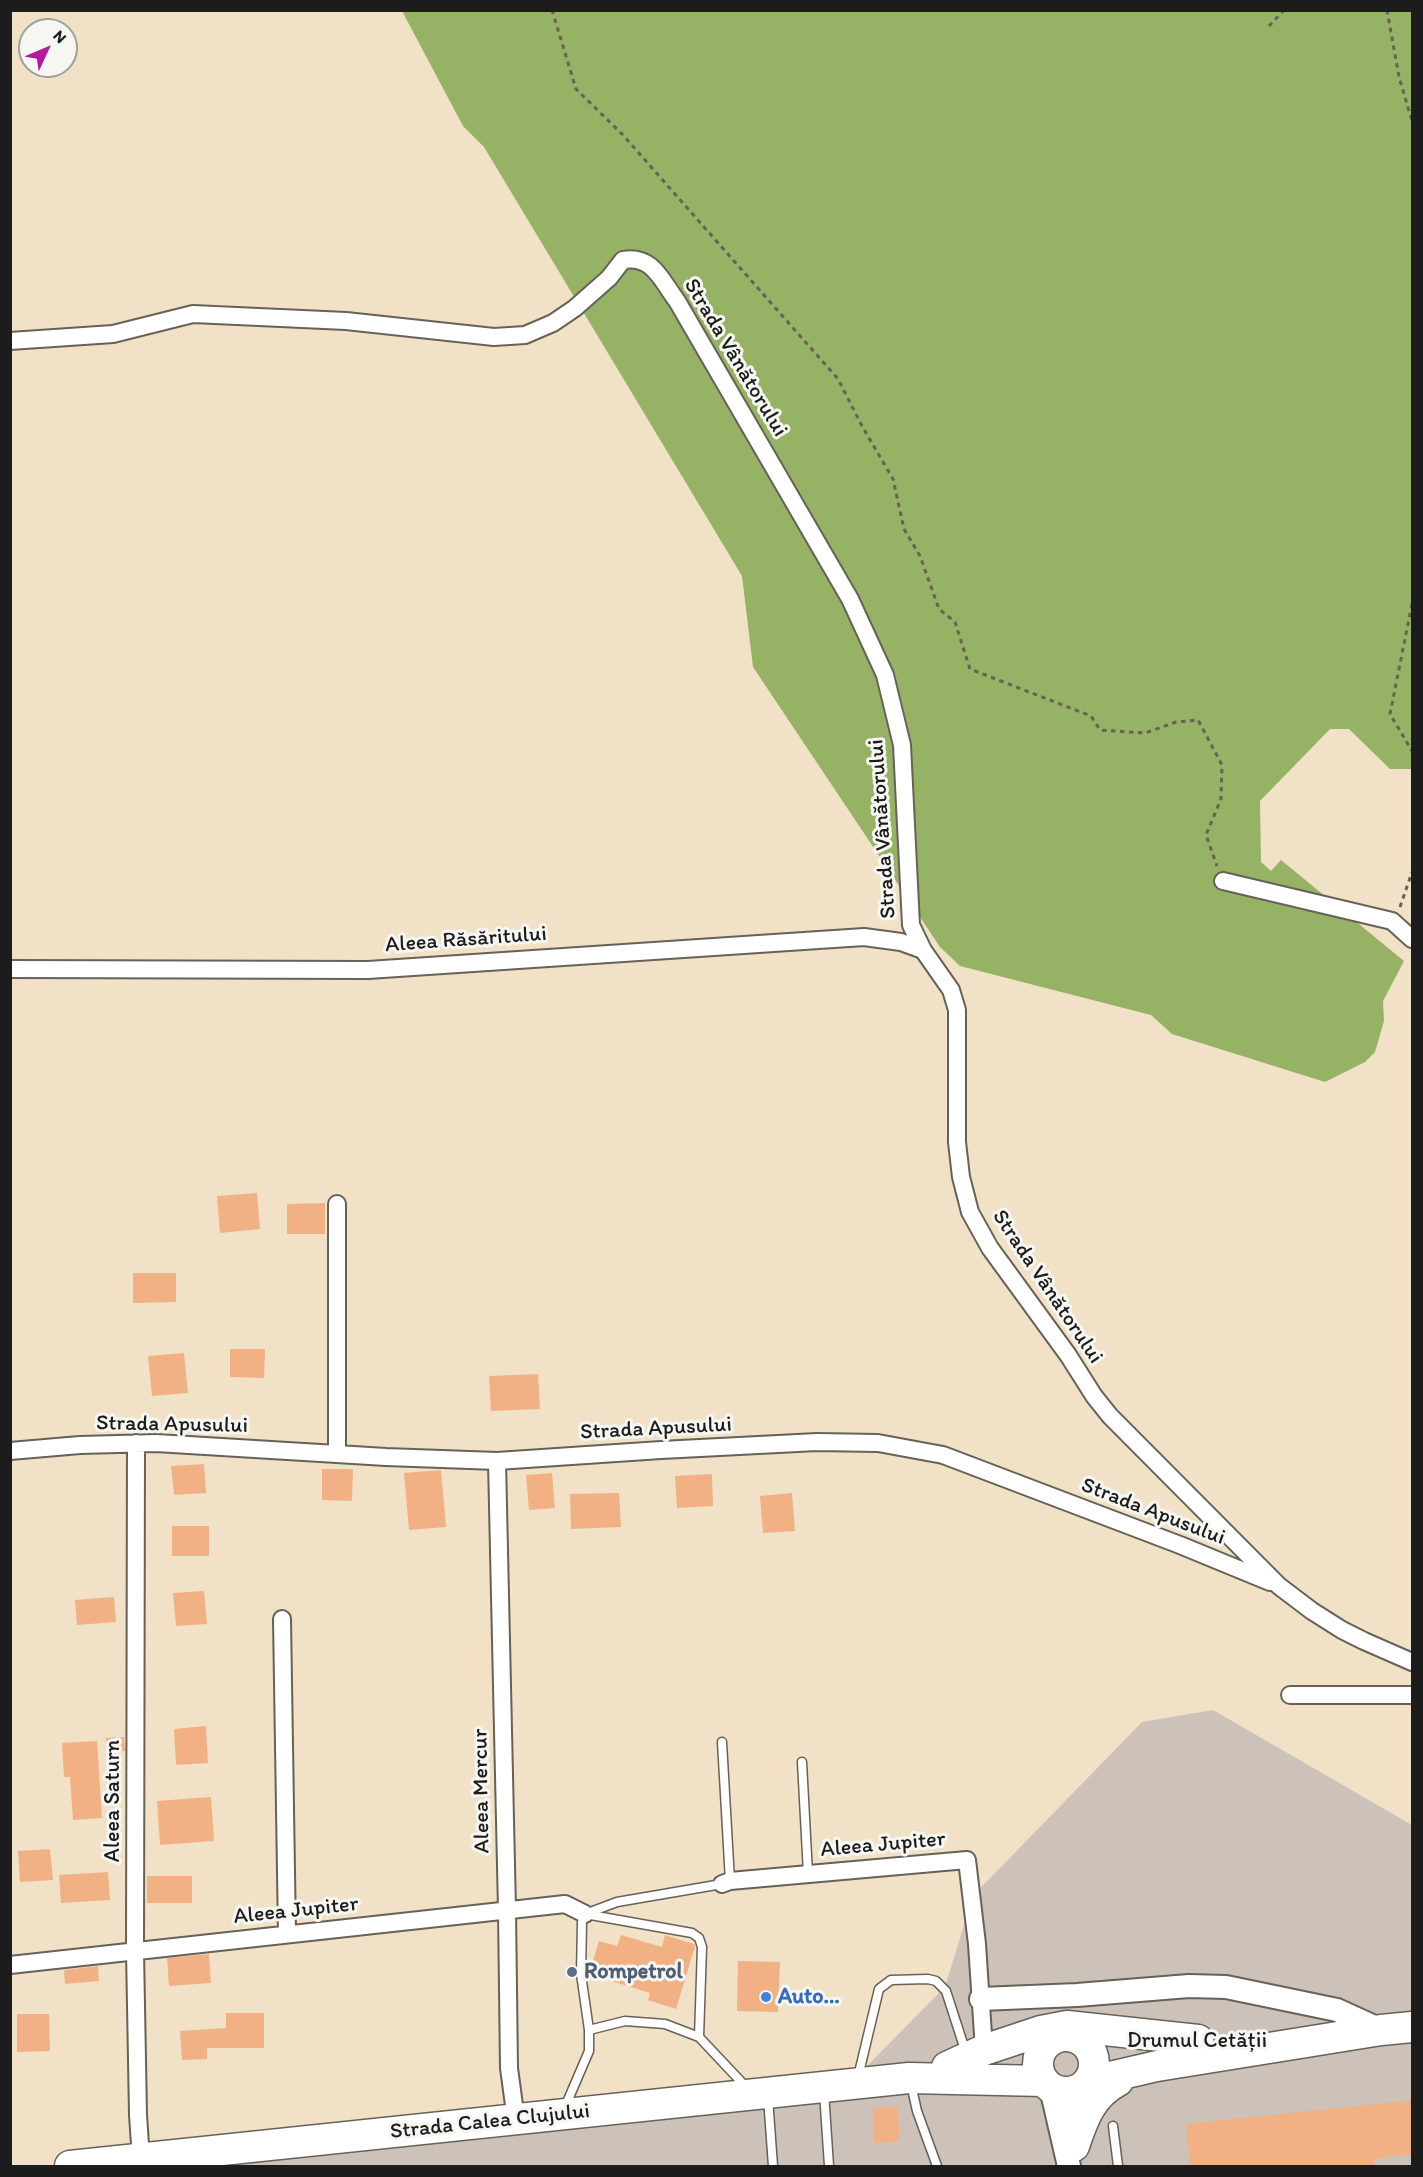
<!DOCTYPE html>
<meta charset="utf-8">
<style>
body{margin:0}
#map{position:relative;width:1423px;height:2177px;overflow:hidden;background:#f1e1c6;font-family:Itim,sans-serif}
canvas{display:block}
.frame{position:absolute;inset:0;border:12px solid #1c1c1c;pointer-events:none}
.north{position:absolute;left:18px;top:18px;width:60px;height:60px;box-sizing:border-box;background:#f6f6f2;border:2px solid #9f9f9c;border-radius:50%;rotate:46deg;font-size:16px;font-weight:700;line-height:24px;text-align:center;color:#1c1c1c}
.north::after{content:'';display:block;margin:auto;width:21px;height:27px;background:#b5179e;clip-path:polygon(50% 0,100% 100%,50% 72%,0 100%)}
</style>
<div id="map">
<canvas width="1423" height="2177"></canvas>
<div class="frame"></div>
<div class="north">N</div>
</div>
<script>
const g = document.querySelector('canvas').getContext('2d');
g.lineJoin = 'round';
function fillPath(path, color) { g.fillStyle = color; g.fill(path, 'evenodd'); }
function stroke(path, color, width, dash) { g.strokeStyle = color; g.lineWidth = width; g.lineCap = dash ? 'butt' : 'round'; g.setLineDash(dash || []); g.stroke(path); }
function label(font, color, halo, rows, align = 'center') {
  g.font = font + ' Itim,sans-serif'; g.lineWidth = 6; g.setLineDash([]); g.textBaseline = 'middle'; g.strokeStyle = halo; g.fillStyle = color; for (const [text, x, y, turn = 0] of rows) {
    g.save(); g.translate(x, y); g.rotate((+turn || 0) * Math.PI / 180); g.textAlign = isNaN(turn) ? turn : align; if (halo) g.strokeText(text, 0, 0); g.fillText(text, 0, 0); g.restore();
  }
}
fillPath(new Path2D(`
 M1213 1710 1412 1825V2166H162L865 2068 945 1987 964 1925V1905L1142 1722Z`), '#ccc2b9');
fillPath(new Path2D(`
 M402 11H1412V769H1390L1349 729H1330L1260 801 1261 862 1271 871 1281 860 1404 961 1383 1001 1384 1021 1375 1052 1365 1062 1325 1082 1172 1034 1151 1015 960 966 940 947 753 667 742 576 484 147 463 126Z`), '#96b264');
fillPath(new Path2D(`
 M257 1193 260 1229 220 1233 217 1196Z
 M325 1203V1234H287V1204Z
 M133 1273H176V1302L133 1303Z
 M230 1349H265L264 1378 230 1377Z
 M184 1353 188 1393 152 1396 148 1356Z
 M538 1374 540 1409 491 1411 489 1376Z
 M204 1464 206 1493 174 1495 171 1466Z
 M322 1469H353L352 1501 322 1500Z
 M441 1470 446 1527 409 1530 404 1473Z
 M552 1473 555 1508 529 1510 526 1475Z
 M712 1474 713 1506 677 1508 675 1476Z
 M619 1493 621 1527 571 1529 570 1494Z
 M792 1493 795 1531 763 1533 760 1496Z
 M172 1526H209V1556H172Z
 M204 1591 207 1624 176 1626 173 1593Z
 M114 1597 116 1622 77 1625 75 1600Z
 M206 1726 208 1763 176 1765 174 1729Z
 M124 1737 125 1751 107 1752 106 1738Z
 M97 1741 102 1818 73 1820 70 1777H64L62 1743Z
 M211 1797 214 1841 160 1845 157 1801Z
 M50 1849 53 1880 20 1882 18 1851Z
 M108 1872 110 1900 61 1903 59 1875Z
 M147 1876H192V1903H147Z
 M621 1935 662 1947 665 1935 694 1944 695 1947 676 2009 648 2000 650 1993 589 1974 599 1941 617 1946Z
 M209 1954 211 1983 169 1986 167 1958Z
 M738 1961 780 1962 778 2012 737 2011Z
 M98 1966 99 1981 65 1984 64 1970Z
 M226 2013H264V2048H207V2059L182 2060 180 2031 226 2028Z
 M17 2014H49L50 2051 17 2052Z
 M1413 2100V2154L1373 2159 1374 2166H1190L1186 2124Z
 M898 2107 900 2141 874 2143 873 2108Z`), '#f1b185');
const lane = new Path2D(`
 M722 1742 730 1881
 M802 1762 808 1874
 M585 1914 692 1933 699 1938 702 1947 699 2037
 M589 2030 581 1974 582 1922 585 1914 617 1902 722 1884
 M858 2077 879 1989 891 1980 928 1979 936 1981 946 1991 966 2053
 M911 2084 917 2111 937 2166
 M824 2092 829 2166
 M768 2098 773 2166
 M565 2107 589 2051V2030L625 2021 665 2024 699 2037 747 2088
 M1113 2126 1118 2166`);
const street = new Path2D(`
 M10 341 113 334 193 314 346 321 494 337 525 335 553 323 575 308 609 278 623 260C653 255 661 280 677 301L850 599 885 675 902 745 911 925 923 950 951 990 957 1010V1142L961 1177 970 1212 990 1248 1068 1355 1094 1396 1110 1416 1279 1586 1312 1611 1342 1630 1364 1641 1412 1662
 M1223 881 1392 921 1412 939
 M10 969 368 970 864 937 901 942 923 950
 M337 1204V1454
 M136 1443 135 1951 138 2115 141 2159
 M10 1451 80 1445 156 1443 386 1457 497 1461 661 1450 817 1442 878 1443 943 1455 1180 1545 1270 1582
 M497 1461 507 1910 509 2068 516 2120
 M282 1619 287 1934
 M1290 1695H1412
 M722 1884 730 1881 967 1860 977 1944 984 2050
 M10 1965 565 1904 585 1914`);
const secondary = new Path2D(`
 M981 1999 1077 1995 1189 1986 1226 1987 1337 2010 1381 2030
 M1051 2088 1069 2166
 M1074 2131V2110L1081 2088`);
const highway = new Path2D(`
 M1038 2064a28 28 0 1 1 56 0a28 28 0 1 1-56 0Z
 M947 2067 984 2050 1041 2031 1067 2026 1198 2040
 M1088 2082 1157 2066 1381 2030 1412 2027
 M1074 2146C1083 2119 1091 2095 1118 2081
 M70 2166 909 2078 1043 2081`);
stroke(lane, '#676158', 11);
stroke(street, '#676158', 20);
stroke(secondary, '#676158', 26);
stroke(highway, '#676158', 33);
stroke(new Path2D(`
 M552 10 576 89 623 135 838 379 862 426 893 479 904 529 920 556 939 609 955 622 970 669 1091 716 1100 730 1145 733 1176 722 1198 720 1222 765 1221 799 1206 835 1217 866
 M1387 10 1399 77 1412 121
 M1269 26 1284 10
 M1412 604 1390 714 1412 751
 M1400 907 1412 872`), '#676158', 3, [4.5, 4.5]);
stroke(lane, '#fff', 8);
stroke(street, '#fff', 16);
stroke(secondary, '#fff', 22);
stroke(highway, '#fff', 30);
for (const [x, y, r, color] of [
 [572,1972,6,"#5c6f8a"],
 [766,1997,6,"#3f7fe0"]
]) { const dot = new Path2D(); dot.arc(x, y, r, 0, 2 * Math.PI); g.fillStyle = color; g.fill(dot); stroke(dot, '#f6f6f2', 2); }
label('22px', '#1c1c1c', '#f6f6f2', [
 ["Strada Vânătorului",735,358,59],
 ["Strada Vânătorului",883,829,-94],
 ["Aleea Răsăritului",466,940,-4],
 ["Strada Vânătorului",1047,1287,56],
 ["Strada Apusului",172,1425,1],
 ["Strada Apusului",656,1429,-3],
 ["Strada Apusului",1153,1512,21],
 ["Aleea Mercur",482,1791,-91],
 ["Aleea Saturn",113,1801,-90],
 ["Aleea Jupiter",883,1845,-5],
 ["Aleea Jupiter",296,1911,-6],
 ["Drumul Cetății",1197,2041],
 ["Strada Calea Clujului",490,2122,-6]
]);
label('bold 22px', '#4e5e75', '#f6f6f2', [
 ["Rompetrol",584,1972]
], 'left');
label('bold 22px', '#366cbe', '#f6f6f2', [
 ["Auto...",778,1997]
], 'left');
</script>
